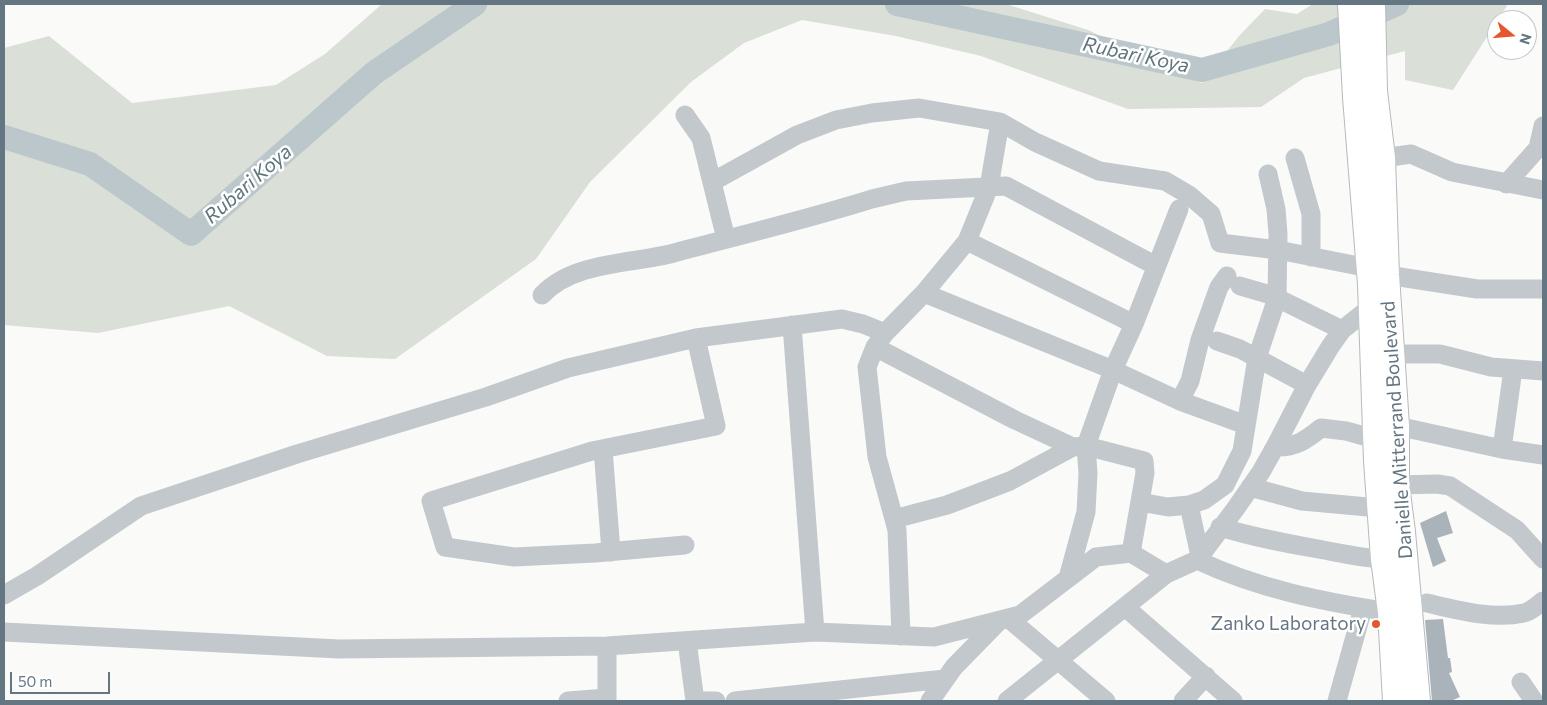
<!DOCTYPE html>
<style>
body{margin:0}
#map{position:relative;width:1547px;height:705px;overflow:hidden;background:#fafaf8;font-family:Commissioner,sans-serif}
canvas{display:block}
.frame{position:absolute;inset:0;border:5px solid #657683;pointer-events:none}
.north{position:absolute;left:1487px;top:10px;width:50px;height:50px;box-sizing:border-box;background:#fff;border:1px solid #c1c8cd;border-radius:50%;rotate:107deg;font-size:14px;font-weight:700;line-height:20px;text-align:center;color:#657683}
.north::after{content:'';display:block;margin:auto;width:18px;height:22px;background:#e4572e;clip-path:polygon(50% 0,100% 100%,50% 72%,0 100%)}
.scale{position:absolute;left:10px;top:672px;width:100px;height:22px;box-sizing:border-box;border:2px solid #657683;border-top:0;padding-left:6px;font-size:15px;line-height:18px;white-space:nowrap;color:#657683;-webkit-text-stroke:4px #fff;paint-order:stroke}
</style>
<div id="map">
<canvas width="1547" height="705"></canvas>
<div class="frame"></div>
<div class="north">N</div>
<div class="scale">50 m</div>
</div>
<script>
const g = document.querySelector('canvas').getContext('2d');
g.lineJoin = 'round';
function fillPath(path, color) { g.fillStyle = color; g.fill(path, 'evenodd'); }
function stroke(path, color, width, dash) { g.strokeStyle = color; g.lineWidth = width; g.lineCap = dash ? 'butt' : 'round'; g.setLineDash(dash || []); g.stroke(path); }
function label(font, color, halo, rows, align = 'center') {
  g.font = font + ' Commissioner,sans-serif'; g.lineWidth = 5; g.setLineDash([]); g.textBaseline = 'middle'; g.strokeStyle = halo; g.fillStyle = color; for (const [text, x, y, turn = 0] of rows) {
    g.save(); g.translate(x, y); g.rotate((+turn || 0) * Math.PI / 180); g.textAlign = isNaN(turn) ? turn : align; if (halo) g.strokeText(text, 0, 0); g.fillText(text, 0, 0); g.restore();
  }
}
fillPath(new Path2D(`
 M382 4H1006L1088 30 1202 83 1239 36 1265 9 1297 14 1313 4H1508L1453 90 1405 80V51L1304 78 1261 107 1128 109 981 56 896 36 802 20 744 43 691 82 590 182 536 259 395 359 327 356 229 306 98 333 4 325V48L49 36 132 103 276 85 325 54Z`), '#dadfd7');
stroke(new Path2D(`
 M897 4 1202 70 1329 34 1397 4
 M4 137 90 164 191 234 374 73 475 4`), '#bbc7cb', 24);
fillPath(new Path2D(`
 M1446 511 1453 533 1437 538 1446 561 1433 567 1420 523Z
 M1443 619 1448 658H1450L1452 672 1449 673 1460 697 1451 701H1432L1425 620Z`), '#aab3b9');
const major = new Path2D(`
 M1350 4 1355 97 1370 284 1376 461 1383 559 1390 612 1395 701
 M1373 4 1375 91 1383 158 1387 275 1397 426V485L1403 532 1418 701`);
stroke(major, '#b5babe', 26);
stroke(new Path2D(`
 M685 115 701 138 726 239
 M1295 158 1311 214V257
 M1383 158 1411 154 1452 172 1543 190
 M712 182 797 135 836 120 872 113 919 108 1000 122 1035 142 1099 171 1165 181 1189 195 1211 214 1220 243 1278 250 1369 268
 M1506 184 1538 148 1543 126
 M967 241 1134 324
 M1387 275 1477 289H1543
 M1240 286 1271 295 1342 330
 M924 293 1113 370 1180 401 1246 425
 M542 295C573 262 629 264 670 254 737 236 805 220 872 199L906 191 1006 186 1156 266
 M792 325 815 632
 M1217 341 1240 349 1307 385
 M875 347 1015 420 1073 447 1086 446 1144 461 1145 473 1131 553
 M1392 354H1440L1491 367 1543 371
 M1180 401 1190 381 1200 340 1219 287 1227 276
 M1397 426 1502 449 1543 455
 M1275 447C1295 448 1306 440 1321 428L1346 431 1375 439
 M603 449 611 552
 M1502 449 1513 369
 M1397 485 1437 484 1450 486 1517 530 1543 559
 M1250 487 1302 501 1379 508
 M1140 502 1168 507 1189 505
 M894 519 947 505 1010 481 1073 447
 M1220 527C1252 537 1285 543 1318 549 1340 553 1361 558 1383 559
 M685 545 595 553 514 557 445 547 431 501 592 451 716 426 696 338
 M1200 556 1189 505 1204 500 1225 485 1242 451 1257 358 1277 298 1278 234 1276 209 1268 174
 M1197 560C1258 589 1324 602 1390 612
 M1068 578 1086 512 1088 473 1086 446 1113 370 1134 324 1179 209
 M4 595 37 576 141 506 297 454 486 397 568 368 696 338 842 319 863 324 885 333
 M1427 603C1457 610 1493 620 1524 613 1530 612 1538 605 1543 601
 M1125 607 1233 701
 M1008 618 1106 701
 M4 632 339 649 607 646 815 632 934 637 1020 615 1096 557 1131 553 1166 574 1197 560 1236 508 1261 472 1275 447 1307 385 1330 347 1342 330 1371 307
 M901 636 897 530 877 457 867 367 875 347 885 333 924 293 967 241 989 187 1000 122
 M687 641 695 701
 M1521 682 1534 701
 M568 701 607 698
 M607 701V646
 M695 701H716
 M735 701 945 679
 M930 701 954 667 1000 620
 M1007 701 1166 574
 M1183 701 1206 676
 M1337 701 1363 608`), '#c3c8cc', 19);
stroke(major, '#fff', 24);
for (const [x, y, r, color] of [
 [1376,624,5,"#e4572e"]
]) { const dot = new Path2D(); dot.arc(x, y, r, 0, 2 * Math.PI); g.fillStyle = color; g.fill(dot); stroke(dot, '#fff', 2); }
label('19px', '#657683', '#fff', [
 ["Danielle Mitterrand Boulevard",1397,430,-94]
]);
label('19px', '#657683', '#fff', [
 ["Zanko Laboratory",1366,624]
], 'right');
label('italic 20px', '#60757c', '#fff', [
 ["Rubari Koya",1136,55,12],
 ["Rubari Koya",248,184,-41]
]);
</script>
